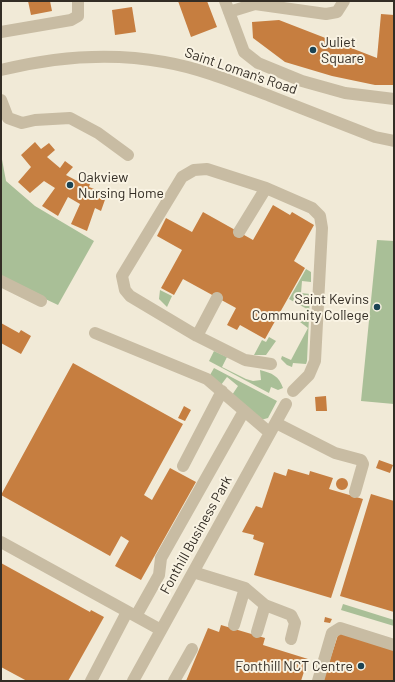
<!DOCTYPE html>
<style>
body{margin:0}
#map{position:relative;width:395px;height:682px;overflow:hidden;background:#f1ead7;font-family:Barlow,sans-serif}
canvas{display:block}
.frame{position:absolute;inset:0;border:2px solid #332d25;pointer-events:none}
</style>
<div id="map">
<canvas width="395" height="682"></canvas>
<div class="frame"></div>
</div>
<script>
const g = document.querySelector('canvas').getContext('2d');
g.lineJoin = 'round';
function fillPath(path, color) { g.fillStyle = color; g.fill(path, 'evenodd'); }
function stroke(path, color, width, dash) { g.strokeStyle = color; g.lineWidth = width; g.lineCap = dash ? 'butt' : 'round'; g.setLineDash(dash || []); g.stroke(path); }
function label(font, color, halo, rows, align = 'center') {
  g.font = font + ' Barlow,sans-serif'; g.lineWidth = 4; g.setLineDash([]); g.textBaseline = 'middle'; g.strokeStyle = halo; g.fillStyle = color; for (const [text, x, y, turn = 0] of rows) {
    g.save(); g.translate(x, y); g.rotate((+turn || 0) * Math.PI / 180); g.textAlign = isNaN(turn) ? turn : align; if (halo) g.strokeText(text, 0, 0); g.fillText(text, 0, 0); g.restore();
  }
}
fillPath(new Path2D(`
 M1 154 6 181 35 206 94 241 58 305 1 278Z
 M377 240 394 241V404L361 401Z
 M306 269 311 272V282L302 281 301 293 310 294 307 361 306 364 293 363 292 367 287 365 281 359 282 356 291 360 308 328 300 322 307 309 289 299Z
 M160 290 172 296 167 307 159 299Z
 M269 337 276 341 266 355H254L262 340 266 342Z
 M214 351 227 357 222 367 246 379 253 381 261 380 260 370C272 373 279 376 283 388L278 390 271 387 269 393 209 361Z
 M214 368 277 401 268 418 261 420 232 395 238 386 227 377 221 385 210 375Z
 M343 604 394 620V626L341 610Z`), '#a9bf97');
fillPath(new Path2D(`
 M28 1H50L52 11 31 15Z
 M178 1H207L217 27 191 37Z
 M132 7 136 32 115 35 112 10Z
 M381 14 394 15V85H375L332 76 285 62 253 38 252 22 279 20 377 58Z
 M35 142 41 149 49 143 55 150 47 157 60 168 65 161 73 167 66 175 81 183 85 174 92 177 89 187 107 194 101 211 95 208 87 231 71 224 80 204 68 197 58 216 42 206 55 188 44 181 30 193 18 182 31 167 21 155Z
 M273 205 290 215 292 212 314 225 294 261 305 268 265 339 240 325 237 330 227 325 236 308 183 279 174 295 161 288 182 250 157 236 166 218 192 232 203 212 253 240Z
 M1 323 19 333 21 330 31 336 21 354 1 343Z
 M73 363 183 424 144 495 152 500 170 468 196 482 141 580 115 566 129 541 121 536 110 556 1 495Z
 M326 396 327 411H316L315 397Z
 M184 406 191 410 185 421 178 418Z
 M379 460 393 465 390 473 376 468Z
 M288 469 309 475 310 471 333 478 329 489 363 499 331 598 254 575 264 543 253 539 254 535 242 532 256 506 262 508 274 472 286 476Z
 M336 484a6 6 0 1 1 12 0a6 6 0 1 1-12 0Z
 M371 494 394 501V612L340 596Z
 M1 563 90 612 91 610 104 617 68 681H27L1 667Z
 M325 617 332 619 330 623 324 622Z
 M221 625 265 638 263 645 308 659 301 681H186L208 628 219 632Z
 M339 632 394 650V681H323Z`), '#c67e40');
stroke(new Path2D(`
 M225 1 244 52 258 63 302 81 345 93 394 99
 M229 12 255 4 326 14 337 12 344 1
 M1 32 71 20 78 16V1
 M1 70C54 57 109 52 164 62 200 68 236 83 270 96 305 110 340 123 375 137L394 141
 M1 100 8 118 22 123 35 120 70 118 98 133 128 155
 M239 232 266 188
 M1 281 41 301
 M95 333 207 379 270 433
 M197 336 217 298
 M271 364 245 360 197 336 130 296 125 290 122 276 182 177 194 170 207 169 266 188 312 208 320 216 322 228 315 361 309 375 293 391
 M276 423 335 453 361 460 363 464 355 492
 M183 466 222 391
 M1 542 161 630
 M193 572 245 588 265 605 291 615 295 623 291 639
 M136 616 159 575 161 558 244 411
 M234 625 245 588
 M257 632 265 605
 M91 681 127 612
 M133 681 286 404
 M174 681 192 649
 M318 681 332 633 340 628 394 645`), '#c8bca3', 12);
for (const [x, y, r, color] of [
 [313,50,4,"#1b4454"],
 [70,185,4,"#1b4454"],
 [377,307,4,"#1b4454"],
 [361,666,4,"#1b4454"]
]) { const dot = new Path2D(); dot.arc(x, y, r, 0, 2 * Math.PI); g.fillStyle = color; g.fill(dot); stroke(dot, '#f9f3e3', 1.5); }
label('14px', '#332d25', '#f9f3e3', [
 ["Juliet",321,42],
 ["Square",321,58],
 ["Oakview",78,177],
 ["Nursing Home",78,193],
 ["Saint Kevins",369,299,"right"],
 ["Community College",369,315,"right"],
 ["Fonthill NCT Centre",353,666,"right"]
], 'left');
label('14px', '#332d25', '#f9f3e3', [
 ["Saint Loman's Road",241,71,19],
 ["Fonthill Business Park",196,535,-61]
]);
</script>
